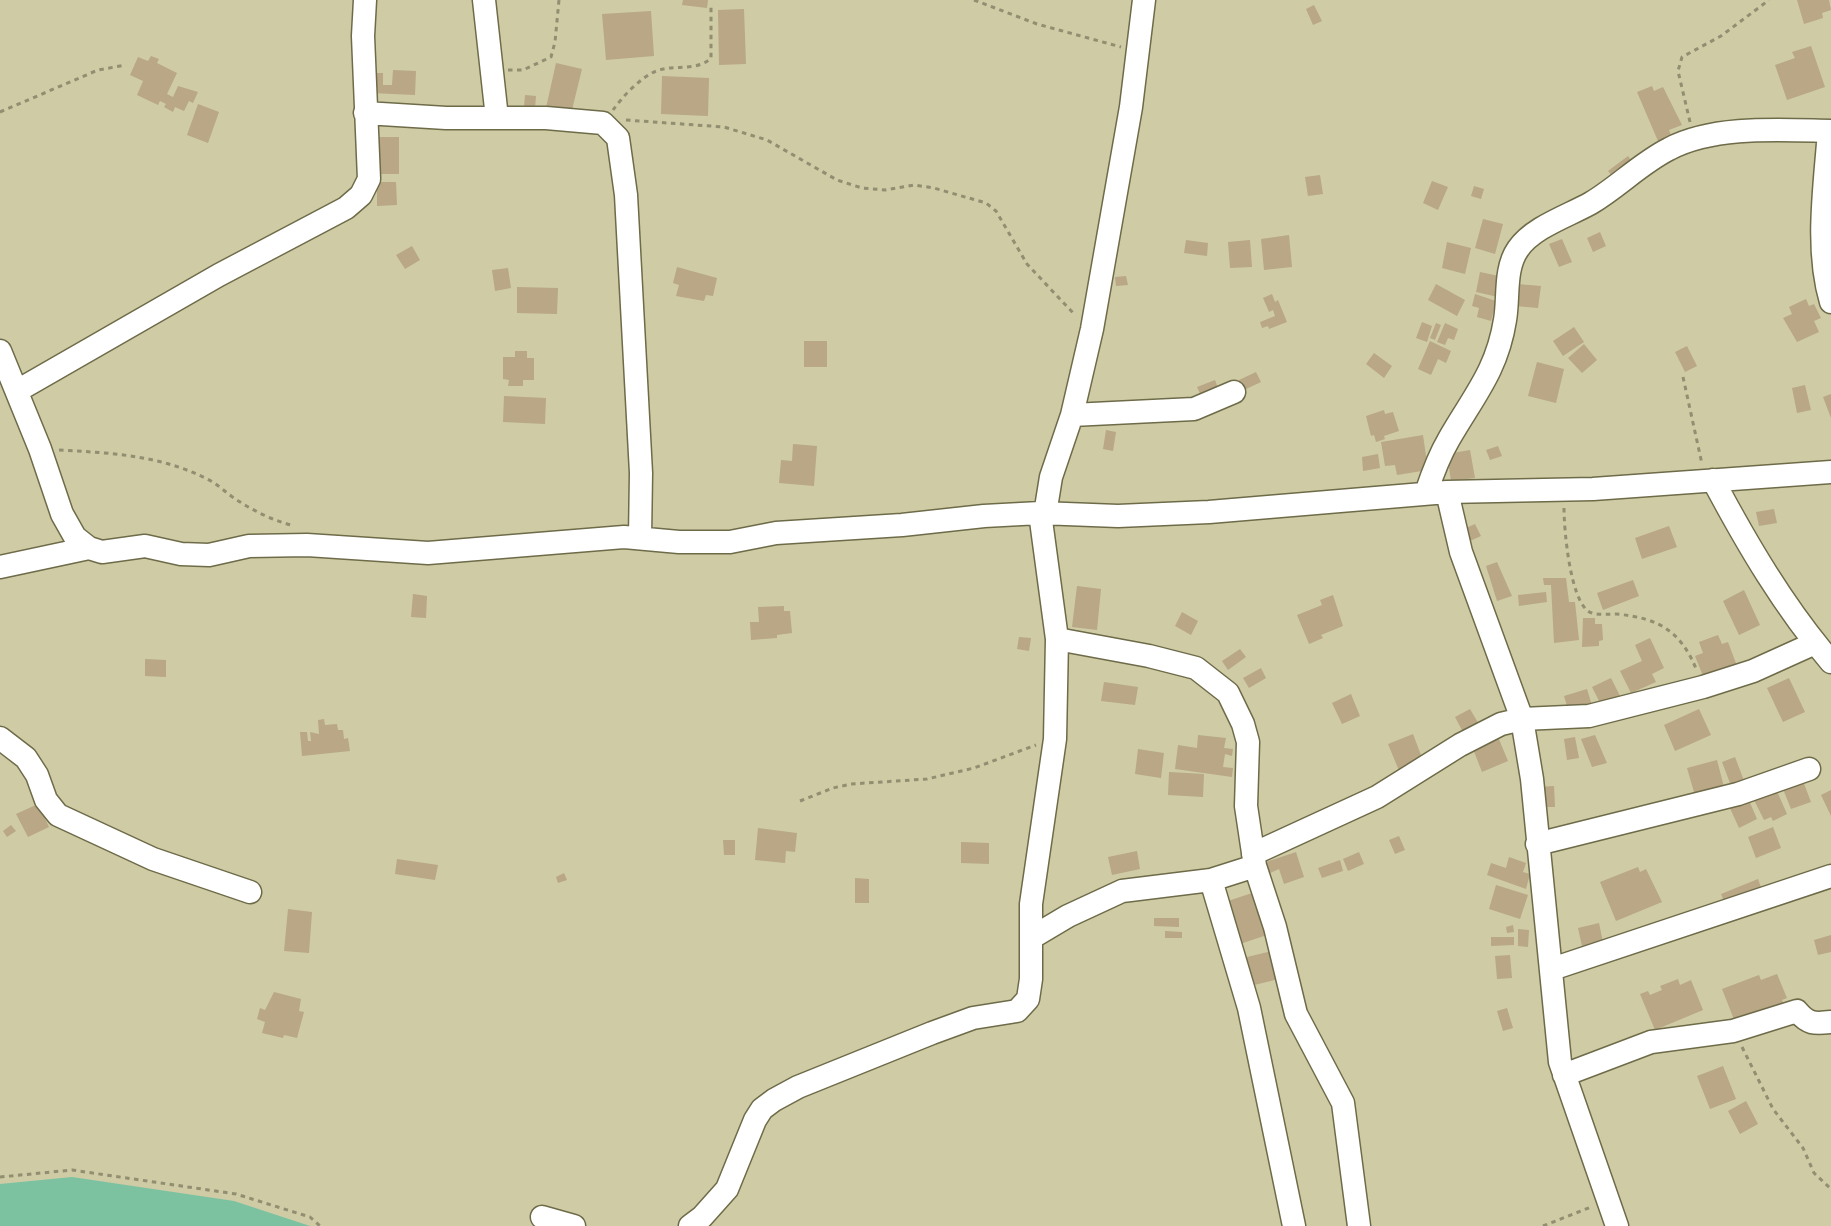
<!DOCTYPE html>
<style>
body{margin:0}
canvas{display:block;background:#cecba5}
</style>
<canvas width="1831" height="1226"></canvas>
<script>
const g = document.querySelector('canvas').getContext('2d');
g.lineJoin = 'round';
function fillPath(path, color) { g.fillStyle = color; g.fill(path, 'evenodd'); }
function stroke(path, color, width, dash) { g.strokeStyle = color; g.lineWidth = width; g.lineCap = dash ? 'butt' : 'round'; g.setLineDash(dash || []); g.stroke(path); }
fillPath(new Path2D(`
 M72 1177 234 1201 310 1226H0V1184Z`), '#7cc2a1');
fillPath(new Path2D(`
 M683 0H708L707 8 682 5Z
 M1797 0H1829L1831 10 1822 13 1823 18 1804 24Z
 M1314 5 1322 21 1313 25 1306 9Z
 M744 9 746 64 719 65 718 10Z
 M651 11 654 56 606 60 602 14Z
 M1811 46 1825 87 1787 100 1775 65 1795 58 1792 52Z
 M151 56 159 59 157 63 177 73 167 94 173 97 178 86 198 92 193 103 189 101 184 111 175 107 173 112 164 107 166 104 160 101 158 105 137 95 143 81 130 75 138 57 148 61Z
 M556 63 582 69 571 114 546 108Z
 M393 70 416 71 415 95 371 93V73H383V85H392Z
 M662 76 709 78 708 116 661 114Z
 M1652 86 1654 91 1663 87 1682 125 1669 130 1671 135 1658 141 1637 92Z
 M525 95 536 96 535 108 524 107Z
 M198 104 219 112 208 143 187 135Z
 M373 137H399V174H374Z
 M1628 156 1636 167 1617 182 1608 171Z
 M1320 175 1323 194 1308 196 1305 177Z
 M1432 181 1448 187 1438 210 1423 203Z
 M377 182H396L397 205 377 206Z
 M1474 186 1484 189 1481 199 1471 196Z
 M1483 219 1503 224 1495 254 1475 248Z
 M1600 232 1606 246 1593 252 1587 238Z
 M1289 235 1292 267 1264 270 1261 239Z
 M1562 239 1572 262 1559 267 1549 244Z
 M1186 240 1208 243 1207 256 1184 253Z
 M1250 240 1252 267 1230 268 1228 242Z
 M1447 242 1471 248 1465 274 1442 268Z
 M412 246 420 260 405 269 396 255Z
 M677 267 717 278 713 296 706 295 704 301 676 296 679 285 673 283Z
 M508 268 511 288 495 291 492 270Z
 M1480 272 1499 276 1498 297 1476 292Z
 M1126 276 1128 285 1116 286 1115 277Z
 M1436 284 1465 300 1457 316 1428 300Z
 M1517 284 1541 286 1538 308 1515 306Z
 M517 287 558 288 557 314 517 313Z
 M1272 294 1275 302 1278 300 1287 322 1269 329 1268 326 1262 328 1260 322 1275 316 1273 310 1269 312 1263 298Z
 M1475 294 1496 301 1491 321 1477 317 1479 308 1472 306Z
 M1806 299 1809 306 1814 304 1821 318 1814 321 1819 332 1797 342 1783 318 1792 314 1789 307Z
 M1422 322 1432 326 1427 342 1416 338Z
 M1436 323 1441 325 1435 340 1430 338Z
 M1445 323 1458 329 1454 340 1448 338 1445 345 1437 342Z
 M1574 327 1584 342 1563 356 1553 341Z
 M804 341H827V367H804Z
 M1430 341 1451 351 1446 363 1438 359 1431 375 1418 369Z
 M1584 344 1597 360 1582 373 1568 358Z
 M1687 346 1697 366 1685 372 1675 352Z
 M515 351H527V358H534V380H523V386H508L509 380 503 379V357H515Z
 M1374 353 1392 366 1384 378 1366 364Z
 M1537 362 1564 369 1556 403 1528 396Z
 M1256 372 1261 382 1244 390 1239 380Z
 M1215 380 1219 391 1202 398 1197 387Z
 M1805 385 1811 410 1797 413 1792 388Z
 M1831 394V418L1823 397Z
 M504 396 546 398 545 424 503 422Z
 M1384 410 1385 414 1393 412 1399 431 1384 436 1385 439 1376 442 1374 435 1371 436 1366 416Z
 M1106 430 1116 432 1113 451 1103 449Z
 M1423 435 1428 470 1397 475 1395 465 1385 466 1381 442Z
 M793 444 817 446 814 486 779 483 781 460 792 461Z
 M1498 446 1502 456 1490 460 1486 450Z
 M1470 450 1475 478 1451 481 1447 454Z
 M1378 454 1380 468 1363 471 1362 457Z
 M1774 509 1777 523 1759 526 1756 512Z
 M1475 524 1481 536 1463 544 1457 532Z
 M1669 526 1677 547 1642 559 1635 538Z
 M1497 562 1512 596 1497 601 1486 566Z
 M1543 578H1566L1569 602H1575L1579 640 1554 643 1551 585H1544Z
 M1633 580 1639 596 1603 610 1597 593Z
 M1077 586 1101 589 1097 630 1072 627Z
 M1744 590 1760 625 1739 635 1723 601Z
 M1546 592 1547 602 1519 606 1518 595Z
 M413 594 427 596 426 618 411 617Z
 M1333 595 1343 626 1321 635 1323 638 1309 644 1297 615 1322 605 1320 600Z
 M784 606V611H790L792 633 777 635V638L751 640 750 622H759L758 607Z
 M1182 612 1198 621 1191 635 1175 626Z
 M1583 618H1595V624H1602L1603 640 1599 641V646L1582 647Z
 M1718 635 1722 644 1728 642 1737 666 1703 676 1695 656 1703 653 1699 642Z
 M1019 637 1031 638 1029 651 1017 649Z
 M1650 638 1664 668 1652 674 1656 682 1631 693 1620 671 1642 661 1635 645Z
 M1240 649 1246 657 1228 670 1222 661Z
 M145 659 166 660V677L145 676Z
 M1261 668 1266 678 1249 688 1243 678Z
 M1611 678 1621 698 1602 707 1592 687Z
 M1789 678 1805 712 1783 722 1767 688Z
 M1104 682 1138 687 1135 705 1101 701Z
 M1587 689 1593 709 1570 716 1564 696Z
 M1351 694 1360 716 1342 724 1332 703Z
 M1470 709 1480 726 1464 734 1455 717Z
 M1699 709 1711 735 1675 751 1664 725Z
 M324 719 325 725 337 724 338 730H343L344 739 348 738 350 751 302 756 300 732H307L308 741H311L310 732 319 734 318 720Z
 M1496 732 1508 761 1482 772 1473 749Z
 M1413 734 1424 763 1400 773 1388 744Z
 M1198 735 1226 738 1224 748 1233 749 1232 756 1225 754 1223 767 1233 768 1232 777 1175 769 1178 745 1197 748Z
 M1595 735 1607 763 1592 767 1581 739Z
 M1575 737 1579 758 1567 760 1564 739Z
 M1138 749 1164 753 1161 778 1135 774Z
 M1735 757 1746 786 1733 791 1722 762Z
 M1717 760 1725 791 1696 799 1687 768Z
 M1169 772 1204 774 1203 797 1168 795Z
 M1803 781 1811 802 1791 809 1783 789Z
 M1554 786 1555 807H1538L1537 787Z
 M1776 789 1787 814 1773 821 1771 817 1764 820 1754 800Z
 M1831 790V816L1821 795Z
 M1748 798 1757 819 1739 828 1729 806Z
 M38 804 49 827 28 837 16 814Z
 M11 825 16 831 7 837 3 831Z
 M1773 827 1781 848 1756 858 1748 837Z
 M758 828 797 833 795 852 786 851 785 863 755 860Z
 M1399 836 1405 850 1395 854 1389 840Z
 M723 840H735V855H724Z
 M961 842 989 843V864L961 863Z
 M1137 851 1140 869 1112 875 1108 857Z
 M1296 852 1304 877 1284 884 1279 869 1270 873 1266 862Z
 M1359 852 1364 864 1348 871 1343 859Z
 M1509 857 1526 863 1523 872 1530 874 1526 889 1487 875 1491 863 1506 868Z
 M397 859 438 865 435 880 395 874Z
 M1340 860 1343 871 1322 878 1318 868Z
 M1638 867 1640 872 1646 869 1662 902 1616 921 1600 882Z
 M564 873 567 880 558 883 556 877Z
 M855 878 869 879V903H855Z
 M1758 879 1762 890 1725 904 1721 894Z
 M1496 885 1528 895 1520 919 1489 909Z
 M1252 893 1267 935 1237 945 1222 903Z
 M288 909 312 912 309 953 284 951Z
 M1154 918H1179V927L1154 926Z
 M1599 923 1603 942 1582 946 1578 928Z
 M1513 925 1514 932 1507 933 1506 927Z
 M1518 929 1529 930 1528 947 1518 946Z
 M1165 931 1182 932V938H1165Z
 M1831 935V952L1818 955 1814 940Z
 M1491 937H1514V945L1491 946Z
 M1272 951 1279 979 1250 986 1243 958Z
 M1510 955 1512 978 1497 979 1495 956Z
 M1777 974 1787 998 1782 1000 1786 1010 1735 1022 1722 989 1759 975 1761 980Z
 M1678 979 1680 985 1691 980 1703 1010 1655 1030 1640 994 1648 991 1650 995 1662 990 1660 986Z
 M274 992 301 999 299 1011 304 1012 297 1038 284 1035 283 1038 262 1033 265 1022 257 1019 260 1008 265 1010Z
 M1507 1008 1513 1028 1503 1031 1497 1011Z
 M1723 1066 1736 1099 1710 1109 1697 1076Z
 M1746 1101 1758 1124 1740 1134 1728 1111Z`), '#b9a786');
const minor = new Path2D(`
 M484 0 497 118
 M365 113 446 118H546L603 123 618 138 626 195 641 473 640 538
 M1829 131C1825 186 1815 248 1831 302
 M0 351 40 449 62 514 75 537 89 548 102 552 145 546 181 554 209 555 249 546 307 545 428 553 624 537 679 542H730L776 533 902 525 984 516 1040 513 1118 516 1209 512 1447 492 1593 489 1831 472
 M17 391 219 275 346 208 361 195 369 179 363 36 365 0
 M1072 415 1194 409 1234 392
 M1713 480C1747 544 1784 607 1831 662
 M1447 492 1461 552 1522 719 1532 779 1560 1062 1617 1226
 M1426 493C1432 475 1439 456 1449 439 1473 397 1497 371 1505 320 1509 298 1504 269 1518 249 1533 227 1568 216 1591 203 1618 187 1641 163 1669 149 1714 125 1781 130 1831 131
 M1045 514 1051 477 1072 415 1092 329 1131 107 1144 0
 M0 567 89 548
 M1057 639 1149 656 1196 668 1228 693 1243 724 1248 742 1246 806 1255 866 1275 927 1296 1014 1343 1103 1359 1226
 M0 738 26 758 37 775 46 800 58 815 153 859 250 892
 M1537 844 1738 794 1809 769
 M1253 854 1377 797 1460 745 1501 724 1522 719 1589 716 1703 687 1753 671 1815 643
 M1211 880 1249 1008 1294 1226
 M1031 938 1068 916 1122 891 1211 880 1255 866
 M1552 969 1831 876
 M1564 1075 1651 1042 1733 1031 1797 1011C1808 1024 1814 1024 1831 1022
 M542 1217 574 1226
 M690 1226 702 1217 727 1189 755 1120 762 1109 774 1100 798 1087 932 1033 973 1018 1017 1011 1028 999 1031 979V904L1055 739 1057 639 1040 513`);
stroke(minor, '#6e6b49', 25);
stroke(new Path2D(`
 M974 0 1037 24 1121 47
 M508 70H523L551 57 555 42 559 0
 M613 110C623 96 640 78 656 71 673 64 697 72 711 58V7
 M0 112 98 70 126 65
 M626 120 724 127 767 140 837 180 862 188 885 190 914 185 934 188 986 203 996 211 1027 264 1075 315
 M1690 122 1678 71 1682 57 1721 36 1769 0
 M1683 377 1702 464
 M59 450C111 453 160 455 207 479 218 484 227 494 237 500 254 511 272 520 291 525
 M1564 508C1564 530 1570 598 1588 611 1595 616 1608 614 1616 614 1659 618 1681 631 1697 671
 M800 801 833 788 851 784 927 779 974 768 1036 745
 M1742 1047 1773 1109 1803 1148 1814 1173 1831 1189
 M0 1177 72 1170 236 1194 310 1217 320 1226
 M1543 1226 1591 1207`), '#918e71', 3, [4.5, 4.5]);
stroke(minor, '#fff', 22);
</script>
